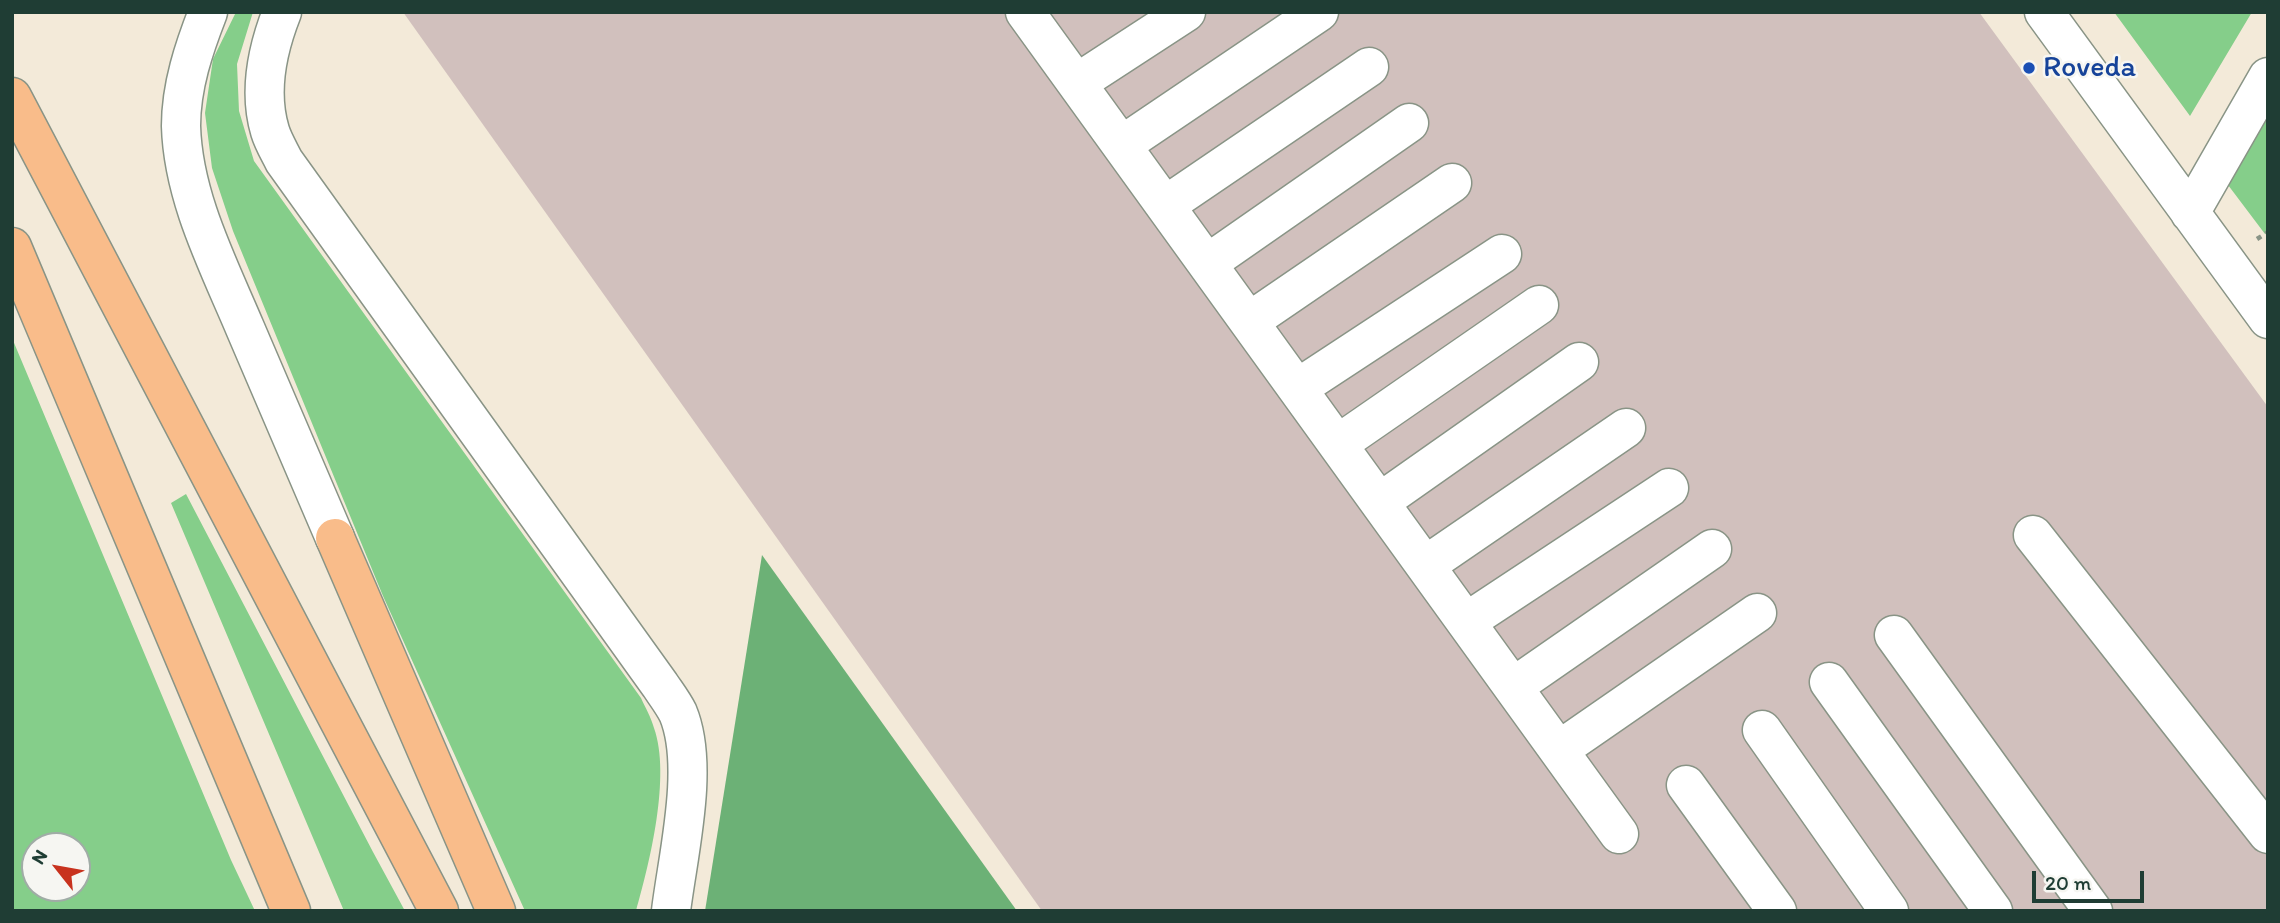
<!DOCTYPE html>
<style>
body{margin:0}
#map{position:relative;width:2280px;height:923px;overflow:hidden;background:#f3ead9;font-family:Itim,sans-serif}
canvas{display:block}
.frame{position:absolute;inset:0;border:14px solid #1f3d34;pointer-events:none}
.north{position:absolute;left:21px;top:832px;width:70px;height:70px;box-sizing:border-box;background:#f6f6f2;border:2px solid #a0aca6;border-radius:50%;rotate:301deg;font-size:19px;font-weight:700;line-height:28px;text-align:center;color:#1f3d34}
.north::after{content:'';display:block;margin:auto;width:24px;height:32px;background:#c8321e;clip-path:polygon(50% 0,100% 100%,50% 72%,0 100%)}
.scale{position:absolute;left:2032px;top:871px;width:112px;height:32px;box-sizing:border-box;border:4px solid #1f3d34;border-top:0;padding-left:9px;font-size:21px;line-height:24px;white-space:nowrap;color:#1f3d34;-webkit-text-stroke:5px #f6f6f2;paint-order:stroke}
</style>
<div id="map">
<canvas width="2280" height="923"></canvas>
<div class="frame"></div>
<div class="north">N</div>
<div class="scale">20 m</div>
</div>
<script>
const g = document.querySelector('canvas').getContext('2d');
g.lineJoin = 'round';
function fillPath(path, color) { g.fillStyle = color; g.fill(path, 'evenodd'); }
function stroke(path, color, width, dash) { g.strokeStyle = color; g.lineWidth = width; g.lineCap = dash ? 'butt' : 'round'; g.setLineDash(dash || []); g.stroke(path); }
function label(font, color, halo, rows, align = 'center') {
  g.font = font + ' Itim,sans-serif'; g.lineWidth = 5; g.setLineDash([]); g.textBaseline = 'middle'; g.strokeStyle = halo; g.fillStyle = color; for (const [text, x, y, turn = 0] of rows) {
    g.save(); g.translate(x, y); g.rotate((+turn || 0) * Math.PI / 180); g.textAlign = isNaN(turn) ? turn : align; if (halo) g.strokeText(text, 0, 0); g.fillText(text, 0, 0); g.restore();
  }
}
fillPath(new Path2D(`
 M403 12H1979L2268 407V911H1042Z`), '#d1c0bd');
fillPath(new Path2D(`
 M236 12H253L237 64 239 111 254 161 641 698C645 707 651 717 654 728 671 776 650 862 636 911H525L383 596 233 231 212 168 205 113 213 59Z
 M2114 12H2252L2190 116Z
 M2268 113V232L2265 234 2225 181Z
 M12 338 231 860 255 911H12ZM77 846V888H35V846Z
 M186 494 373 852 405 911H344L171 503Z`), '#85ce8a');
fillPath(new Path2D(`
 M762 555 1017 911H705Z`), '#6cb176');
const minor = new Path2D(`
 M208 12C194 48 181 86 181 126 183 197 218 264 245 328 275 398 305 468 335 538
 M282 12C267 50 258 91 270 131 273 141 279 151 284 161L660 685C666 694 673 703 678 713 700 766 678 854 671 911
 M1025 12 1619 834
 M2044 12 2268 319
 M1077 83 1186 12
 M1122 145 1319 12
 M1166 205 1369 67
 M2190 213 2268 77
 M1208 263 1409 123
 M1250 321 1452 183
 M1298 388 1502 254
 M1338 444 1539 305
 M1380 502 1579 362
 M2033 535 2268 834
 M1426 565 1626 428
 M1466 622 1669 488
 M1894 635 2093 911
 M1829 682 1993 911
 M1513 687 1712 549
 M1762 730 1889 911
 M1559 750 1757 613
 M1686 785 1777 911`);
const highway = new Path2D(`
 M12 97 439 911
 M12 247 291 911
 M335 538 496 911`);
stroke(minor, '#899486', 41);
stroke(highway, '#899486', 41);
stroke(new Path2D(`
 M2257 239 2268 232`), '#899486', 4.5, [5, 5]);
stroke(minor, '#fff', 38);
stroke(highway, '#f9bc8a', 38);
for (const [x, y, r, color] of [
 [2029,68,7,"#1a4fb4"]
]) { const dot = new Path2D(); dot.arc(x, y, r, 0, 2 * Math.PI); g.fillStyle = color; g.fill(dot); stroke(dot, '#f6f6f2', 2.5); }
label('30px', '#164399', '#f6f6f2', [
 ["Roveda",2043,68]
], 'left');
</script>
